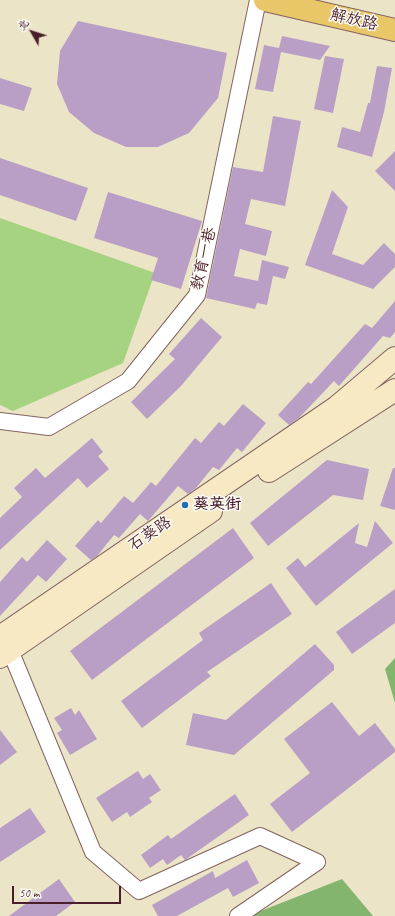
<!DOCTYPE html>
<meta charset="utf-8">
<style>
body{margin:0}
#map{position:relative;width:395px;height:916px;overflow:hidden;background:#ece4c6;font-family:Caveat,"LXGW WenKai TC",sans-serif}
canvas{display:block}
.north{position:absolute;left:12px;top:12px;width:40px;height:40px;-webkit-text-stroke:3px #fdfcf7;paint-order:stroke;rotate:309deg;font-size:11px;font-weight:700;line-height:16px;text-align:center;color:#4a1f2b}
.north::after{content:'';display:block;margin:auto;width:14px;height:18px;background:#4a1f2b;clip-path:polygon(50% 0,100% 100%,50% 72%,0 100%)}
.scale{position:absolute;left:12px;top:886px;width:109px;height:18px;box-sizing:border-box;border:2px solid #4a1f2b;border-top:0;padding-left:5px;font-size:12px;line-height:14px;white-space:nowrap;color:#4a1f2b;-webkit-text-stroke:3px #fdfcf7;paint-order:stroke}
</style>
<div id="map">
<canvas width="395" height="916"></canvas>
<div class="north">北</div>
<div class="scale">50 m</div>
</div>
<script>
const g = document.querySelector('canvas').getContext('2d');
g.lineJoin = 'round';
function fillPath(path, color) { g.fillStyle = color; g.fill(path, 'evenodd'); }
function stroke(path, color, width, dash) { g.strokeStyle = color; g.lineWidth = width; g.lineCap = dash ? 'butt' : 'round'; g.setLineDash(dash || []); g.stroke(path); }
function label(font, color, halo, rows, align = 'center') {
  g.font = font + ' Caveat,"LXGW WenKai TC",sans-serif'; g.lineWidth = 3; g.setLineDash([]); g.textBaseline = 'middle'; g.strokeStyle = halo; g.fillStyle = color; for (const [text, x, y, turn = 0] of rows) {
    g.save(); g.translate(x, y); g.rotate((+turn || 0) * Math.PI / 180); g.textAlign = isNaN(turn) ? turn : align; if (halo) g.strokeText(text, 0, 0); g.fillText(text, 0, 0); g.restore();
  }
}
fillPath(new Path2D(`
 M0 218 155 273 123 363 13 411 0 405Z`), '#a5d381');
fillPath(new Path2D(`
 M395 658V703L385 669Z
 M342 879 373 916H248Z`), '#84b56f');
fillPath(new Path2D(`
 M78 21 227 53 218 98 189 133 158 147H126L94 133 69 112 57 84 60 51Z
 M282 36 330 46 320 60 281 52 273 92 255 89 264 45 279 48Z
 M325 56 344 59 333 113 314 109Z
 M377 66 392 68 384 112 372 157 337 147 342 127 360 132 368 103H370Z
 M0 78 32 88 24 111 0 104Z
 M273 116 301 121 285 206 251 199 245 224 272 231 266 256 240 249 234 276 258 281 262 260 289 267 285 279 273 276 267 305 257 303 255 309 206 298 233 167 263 172Z
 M395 151V191L375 171Z
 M0 158 88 188 76 221 0 195Z
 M332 190 348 207 332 254 363 265 384 243 395 254V267L373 289 305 265Z
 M108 192 202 221 181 289 151 280 158 258 94 238Z
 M395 301V332L390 338 383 336 339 386 334 381 299 418 289 425 278 415 308 382 311 384 365 324 372 328Z
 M201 318 222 337 181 386 147 419 131 402 175 359 169 354Z
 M243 404 266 423 242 452 237 448 219 470 213 467 196 488 188 494 178 486 148 521 140 514 119 538 114 535 97 556 91 560 75 546 98 520 101 523 124 496 133 503 151 482 156 486 195 438 201 443 219 422 224 426Z
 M92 438 103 452 98 456 109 469 87 488 78 478 0 550V518L22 497 14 488 36 468 45 478Z
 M327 460 369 469 363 500 333 495 268 546 250 523Z
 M393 468H395V510L380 506Z
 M375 521 393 543 316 606 286 568 298 558 305 567 359 523 355 543 367 547Z
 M233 528 254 558 92 680 70 651Z
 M47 540 67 559 46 582 38 575 0 616V582L22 557 27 562Z
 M271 583 292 614 207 672 211 676 142 728 121 701 203 640 199 633Z
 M395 589V623L352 654 336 632Z
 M315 644 334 665V670L234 755 186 745 193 713 226 720Z
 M332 702 359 736 375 723 395 749V752L292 832 270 804 310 773 284 739Z
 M71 708 75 715 79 710 97 739 70 755 57 733 62 730 54 718Z
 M0 730 17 752 0 765Z
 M138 771 143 779 150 774 161 790 149 798 152 802 130 817 127 812 112 822 96 798Z
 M235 794 249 815 185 860 181 855 167 865 163 859 150 868 141 855 168 835 171 839Z
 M30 808 46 832 0 862V828Z
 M247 860 259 883 233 897 228 888 177 916H158L152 905 213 871 215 878Z
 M59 879 75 902 56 916H9Z`), '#b99fc6');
const minor = new Path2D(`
 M0 421 49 427 128 381 197 295 258 0
 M4 643 10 650 93 852 139 891 260 836 317 862 238 916`);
const secondary = new Path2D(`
 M269 471 395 390
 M0 637 337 407 395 358
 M0 657 211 511`);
const primary = new Path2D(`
 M265 0 395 30`);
stroke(minor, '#836461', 18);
stroke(secondary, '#836461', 24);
stroke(primary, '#836461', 24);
stroke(minor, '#fff', 16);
stroke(secondary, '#f6e9c3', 22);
stroke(primary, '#e9c769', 22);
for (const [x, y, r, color] of [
 [185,505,4,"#1f6fb2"]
]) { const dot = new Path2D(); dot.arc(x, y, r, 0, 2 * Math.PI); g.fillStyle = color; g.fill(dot); stroke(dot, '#fdfcf7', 1.5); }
label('16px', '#4a1f2b', '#fdfcf7', [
 ["解放路",354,20,13],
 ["教育一巷",204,259,-77],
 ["石葵路",150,534,-34]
]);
label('bold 16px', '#4a1f2b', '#fdfcf7', [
 ["葵英街",193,505]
], 'left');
</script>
